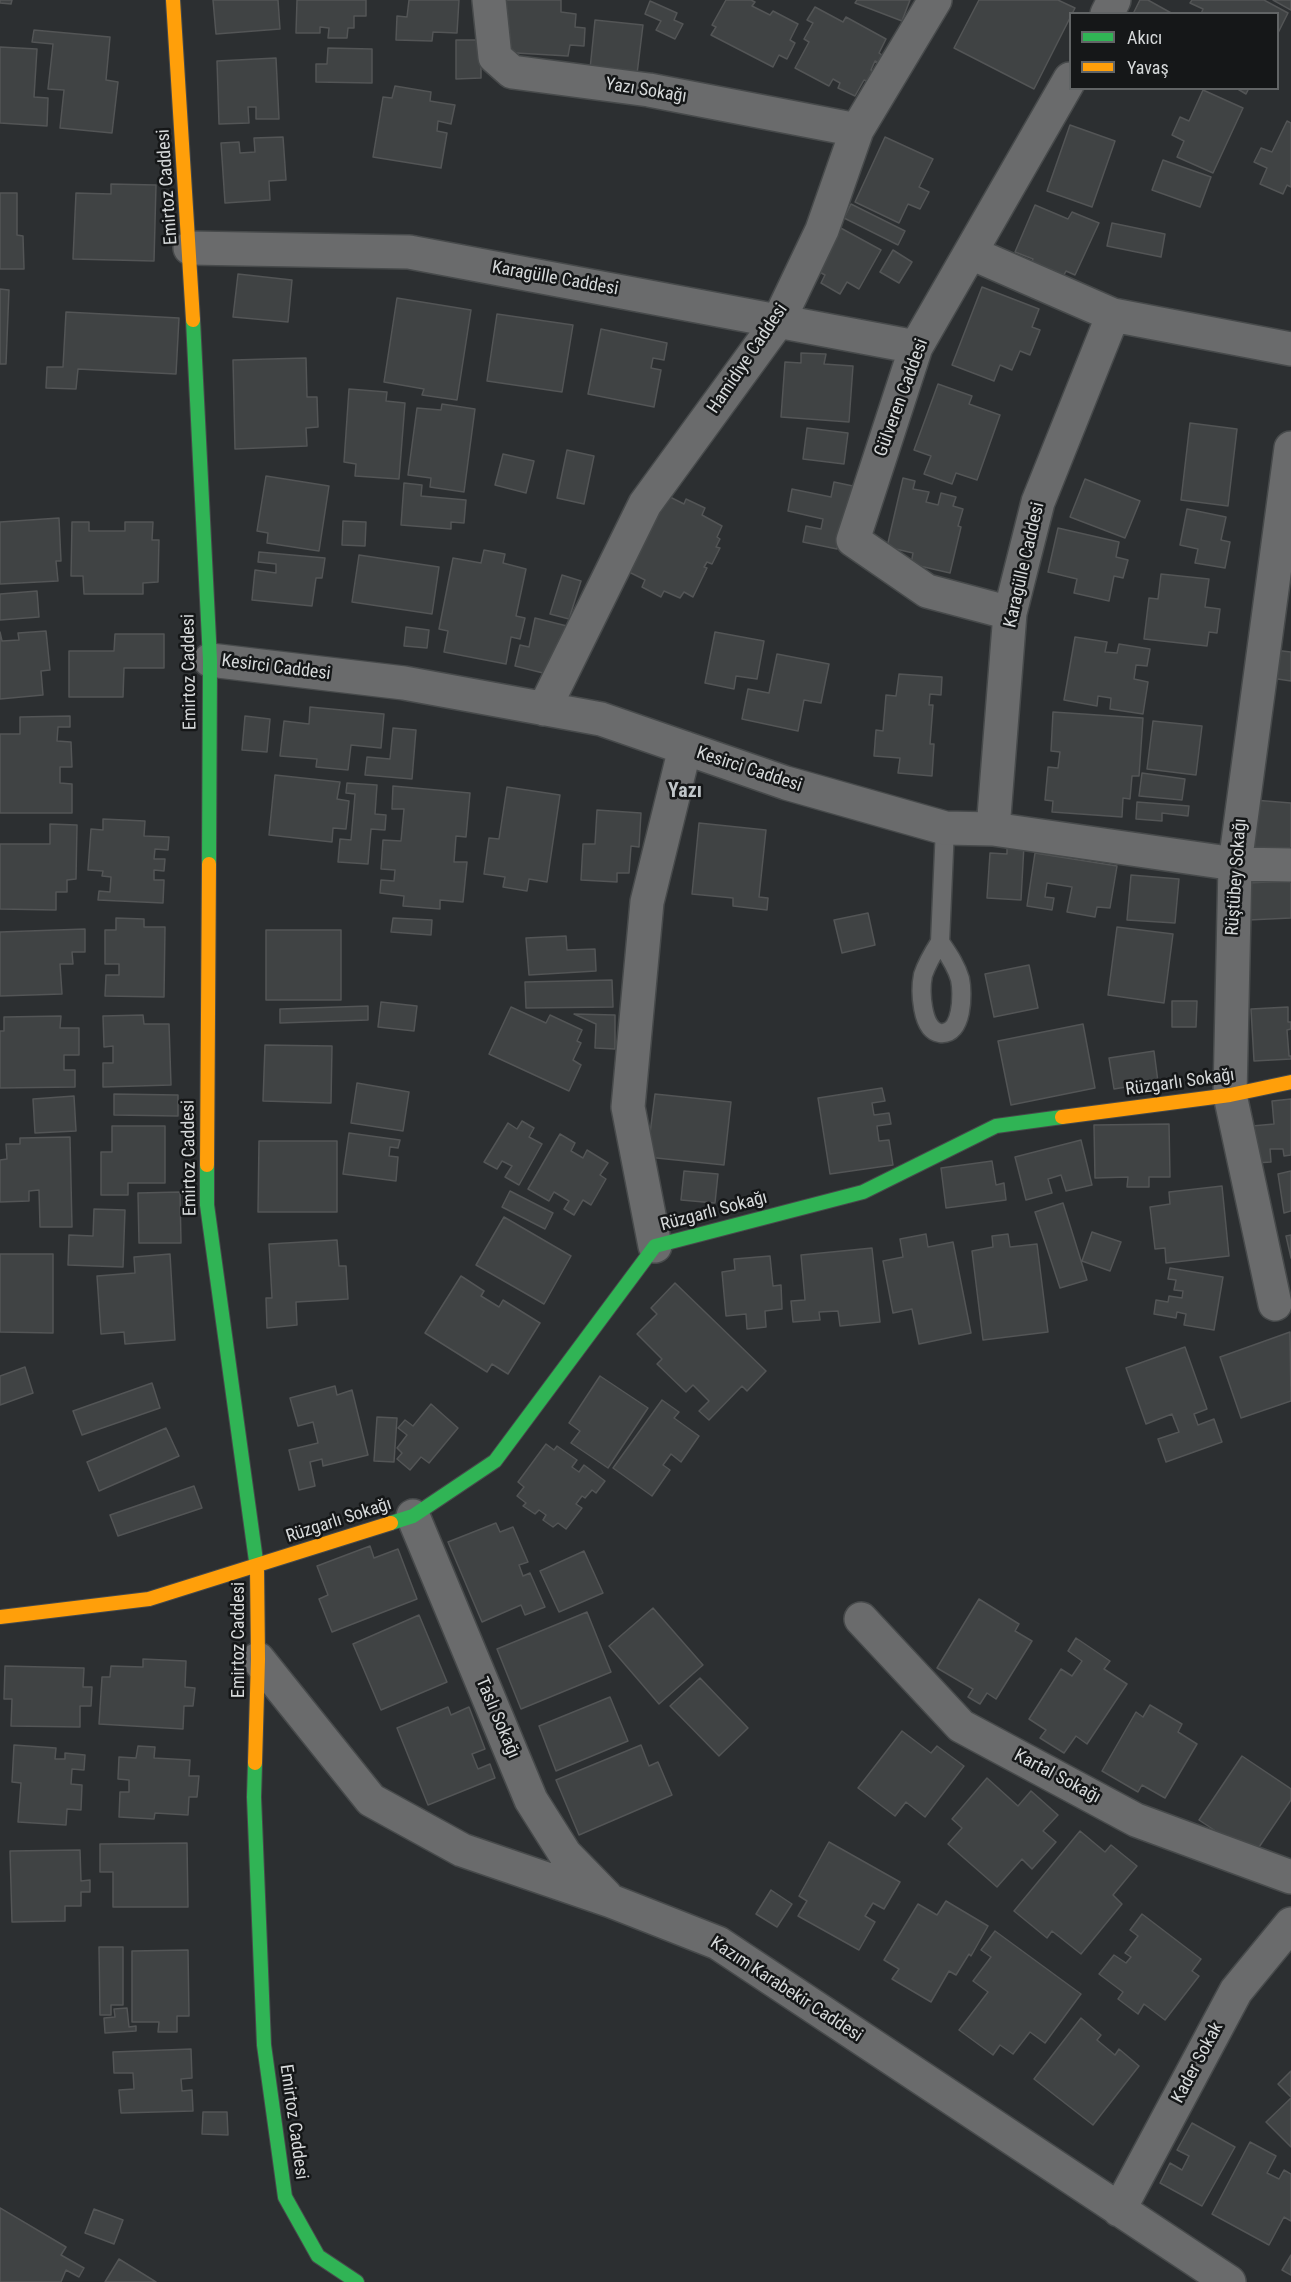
<!DOCTYPE html>
<meta charset="utf-8">
<style>
body{margin:0}
#map{position:relative;width:1291px;height:2282px;overflow:hidden;background:#2c2f31;font-family:"Roboto Condensed",sans-serif}
canvas{display:block}
.legend{position:absolute;left:1069px;top:12px;width:210px;height:78px;box-sizing:border-box;background:#151718;border:2px solid #626566;margin:0;padding:8px 10px;list-style:none;font-size:18px;color:#d6d9da}
.legend li{display:flex;align-items:center;gap:12px;height:30px}
.legend b{width:30px;border:2px solid #626566}
</style>
<div id="map">
<canvas width="1291" height="2282"></canvas>
<ul class="legend">
<li><b style="height:8px;background:#30b455"></b>Akıcı</li>
<li><b style="height:8px;background:#ff9f0a"></b>Yavaş</li>
</ul>
</div>
<script>
const g = document.querySelector('canvas').getContext('2d');
g.lineJoin = 'round';
function fillPath(path, color) { g.fillStyle = color; g.fill(path, 'evenodd'); }
function stroke(path, color, width, dash) { g.strokeStyle = color; g.lineWidth = width; g.lineCap = dash ? 'butt' : 'round'; g.setLineDash(dash || []); g.stroke(path); }
function label(font, color, halo, rows, align = 'center') {
  g.font = font + ' "Roboto Condensed",sans-serif'; g.lineWidth = 5; g.setLineDash([]); g.textBaseline = 'middle'; g.strokeStyle = halo; g.fillStyle = color; for (const [text, x, y, turn = 0] of rows) {
    g.save(); g.translate(x, y); g.rotate((+turn || 0) * Math.PI / 180); g.textAlign = isNaN(turn) ? turn : align; if (halo) g.strokeText(text, 0, 0); g.fillText(text, 0, 0); g.restore();
  }
}
const building = new Path2D(`
 M0 0H12L11 4 0 3Z
 M213 0H278L280 29 216 34Z
 M297 0H366V16H354V28H348L347 38H328L329 28 320 27V33H296Z
 M409 0H459L457 33 433 32 432 41 396 40 397 16 407 17Z
 M503 0H561V12L576 14 575 27 585 28 584 46 570 45 568 56 499 52Z
 M726 0H751L755 2 752 6 770 15 773 11 798 24 790 40 795 43 787 59 779 55 773 67 711 35 716 27 712 25Z
 M857 0H910L902 21 855 3Z
 M979 0H1058L1075 8 1034 89 954 48Z
 M1140 0H1148L1173 14H1133Z
 M1192 0H1264L1288 13 1278 33V14H1201L1203 9 1190 3Z
 M1273 0H1291V10Z
 M650 1 677 13 674 20 683 24 675 39 656 30 661 21 645 14Z
 M815 7 843 22 846 17 886 39 879 53 885 57 882 65 875 61 871 70 876 73 871 83 864 80 855 96 838 88 840 83 833 79 829 86 795 68 809 42 804 39 813 23 807 20Z
 M595 20 643 25 637 74 590 69Z
 M34 30 110 37 106 80 118 82 112 133 60 128 64 90 48 89 53 44 32 42Z
 M456 40H481V78L456 79Z
 M0 47 37 49 34 97 48 98 47 126 0 123Z
 M328 48 372 49V83L316 82V64H327Z
 M276 58 279 119H256V107H248L249 123 219 124 217 61Z
 M395 86 431 92 430 101 455 105 451 124 438 121 437 131 447 133 441 168 373 157 383 97 392 98Z
 M1236 88H1249L1246 94Z
 M1203 90 1243 108 1213 173 1177 157 1184 141 1172 135 1180 117 1189 121Z
 M1287 121 1291 123V187L1287 185 1283 194 1260 184 1267 168 1254 162 1261 148 1272 152Z
 M1070 125 1115 141 1092 207 1047 191Z
 M283 137 286 180 269 181 270 200 225 203 221 143 239 142 240 153 255 152 254 138Z
 M885 137 933 159 919 187 929 192 920 209 908 204 899 223 855 202Z
 M1163 160 1211 177 1200 207 1152 190Z
 M111 184 156 185 154 261 73 259 76 193 111 194Z
 M0 193H17V235L23 236 24 269H0Z
 M851 204 905 231 898 245 844 218Z
 M1035 205 1068 219 1072 212 1099 223 1075 275 1066 271 1061 281 1029 268 1033 259 1015 252Z
 M1112 223 1165 234 1161 257 1107 246Z
 M837 226 881 250 859 289 847 282 840 294 821 283 825 275 814 269Z
 M893 250 912 262 899 283 880 272Z
 M238 274 292 280 288 322 233 317Z
 M982 287 1039 309 1032 327 1040 330 1030 355 1020 351 1012 370 1000 365 994 381 952 365Z
 M0 289 9 290 6 364H0Z
 M397 298 471 310 457 400 422 395 424 389 384 382Z
 M66 312 179 318 176 374 78 369 76 389 46 388 47 367H63Z
 M497 314 573 325 562 392 487 381Z
 M601 329 667 343 664 360 653 358 651 368 661 370 654 407 588 394Z
 M801 353 826 354 824 364 853 366 849 422 781 417 785 362 801 363Z
 M306 358 307 397H317L318 427 306 428 307 446 235 449 233 360Z
 M938 384 972 396 969 404 1000 415 977 480 956 473 952 484 924 474 931 456 914 450Z
 M349 389 387 392 386 401 405 403 399 479 355 476 356 464 344 462Z
 M442 404 475 409 464 492 430 487 431 478 408 475 417 408 441 410Z
 M1190 423 1237 429 1228 506 1181 500Z
 M807 428 848 433 844 464 803 459Z
 M567 450 594 456 584 504 557 498Z
 M503 454 534 461 526 493 495 485Z
 M266 476 329 486 319 551 267 543 268 533 257 531Z
 M903 478 915 481 913 489 929 492 926 502 938 505 941 493 956 497 953 506 963 509 958 526 961 527 950 573 911 564 913 553 887 547Z
 M1085 479 1140 501 1125 538 1070 517Z
 M834 482 853 486 837 549 803 542 806 526 821 529 823 519 788 511 792 489 831 497Z
 M404 483 422 485 421 496 466 500 464 523 451 522V529L401 525Z
 M664 494 684 504 686 499 705 508 702 515 722 526 717 537 720 539 716 547 720 548 712 564 707 562 704 567 707 568 693 597 684 592 680 598 664 591 661 597 642 587 645 580 623 569Z
 M1187 509 1226 517 1221 540 1230 542 1225 568 1195 563 1198 549 1180 545Z
 M59 518 61 561H56L58 581 0 584V522Z
 M343 521 366 522 365 546 342 545Z
 M72 522H89V531H125V522H153L152 540H159L158 582 143 583V594H84L83 576H71Z
 M1058 528 1119 542 1116 557 1128 560 1123 578 1114 576 1109 601 1074 593 1077 579 1048 572Z
 M484 550 505 554 503 563 526 569 516 616 525 618 520 639 511 637 506 664 444 652 448 631 439 629 453 558 481 563Z
 M259 552 325 558 322 578H316L312 606 252 600 255 570 276 573V564L258 562Z
 M359 555 439 567 432 614 352 602Z
 M1161 574 1209 579 1205 607 1220 609 1217 633 1209 632 1207 646 1144 639 1149 598 1158 599Z
 M562 575 581 581 569 619 550 614Z
 M37 591 39 617 0 620V594Z
 M535 618 567 626 555 676 515 666 520 645 529 647Z
 M406 627 429 630 427 648 404 646Z
 M46 631 50 670 41 671 43 695 0 699V632L2 641 19 640 18 633Z
 M715 632 764 641 757 679 736 676 734 689 705 683Z
 M115 634H164V668H124L123 697H69V651H114Z
 M1075 637 1107 642 1105 652 1117 653 1119 644 1150 649 1147 666 1136 665 1134 679 1148 682 1143 714 1110 709 1111 698 1098 696 1097 706 1064 700Z
 M1274 650 1291 652V681L1271 678Z
 M777 654 829 664 821 703 804 700 798 731 742 719 748 689 769 693Z
 M899 674 942 677 941 695 930 694 929 705H933L930 744H934L932 776 898 773 900 758 874 756 876 730 883 731 886 695 896 696Z
 M310 707 384 714 381 748 351 745 348 770 316 767 317 759 280 756 284 721 309 724Z
 M1053 712 1143 718 1139 776H1132L1130 799 1123 798 1122 817 1052 812 1053 801 1045 800 1048 767 1058 768 1060 752 1051 751Z
 M70 716V727H58L57 741 71 742 72 767H60V783L72 784V813H0V734H20V717Z
 M245 716 270 719 267 752 242 750Z
 M1153 721 1202 726 1196 775 1147 769Z
 M393 728 416 730 412 779 365 775 367 757 390 759Z
 M1142 773 1185 779 1182 800 1139 796Z
 M275 775 340 782 337 799 349 801 346 829 333 828 332 842 269 835Z
 M347 783 377 785 375 814 386 815 385 830 371 829 368 864 338 862 340 839 351 840 355 794 346 793Z
 M393 786 470 793 466 837 456 836 454 862H467L463 902 440 900V909L403 906 404 896 380 893 381 880 394 881 395 870 381 869 383 840 401 841 404 809H392Z
 M507 787 560 795 547 882 529 879 527 891 503 887 505 877 484 874 489 838 499 839Z
 M1254 800 1291 803V852L1249 848Z
 M1137 802 1189 806 1188 816 1162 813V821L1136 819Z
 M597 810 641 813 639 847 631 846 629 873H617V882L581 880 583 844H595Z
 M103 819 145 821 144 836 169 837 168 850 155 849 154 859H165L164 871 154 870V880H164L163 903 98 900 99 891 110 892 111 877 102 876 103 871 88 870 91 829 103 830Z
 M699 823 766 830 759 897 768 898 767 910 733 906V898L692 894Z
 M50 824 77 825 76 879 67 880V892H56V910L0 909V844H50Z
 M1007 844 1024 845 1021 900 987 898 990 853 1007 854Z
 M1035 853 1117 866 1110 908 1097 907 1095 917 1067 912 1072 887 1047 883 1045 897 1054 898 1052 910 1027 906Z
 M1131 875 1179 879 1175 923 1127 920Z
 M1291 881V918L1248 920 1246 883Z
 M868 913 875 945 842 953 834 920Z
 M116 918 144 919V927H165L164 997 105 996 106 975H119V964H105V930H116Z
 M393 918 432 920 431 935 391 932Z
 M1117 927 1173 934 1164 1003 1108 995Z
 M85 929V952H72L73 964H60L62 994 0 996V932Z
 M266 930H341V1000H266Z
 M566 936 567 950 595 949 596 971 529 975 526 938Z
 M1029 965 1038 1008 994 1017 985 974Z
 M612 980 613 1007 526 1008 525 982Z
 M1172 1001H1197L1196 1027H1172Z
 M381 1002 417 1006 414 1031 378 1027Z
 M368 1006V1020L280 1023V1009Z
 M511 1007 546 1023 550 1015 582 1030 577 1041 581 1043 573 1060 581 1065 569 1091 489 1054Z
 M1288 1007V1022H1291V1029L1287 1030 1289 1056H1291V1059L1254 1061 1251 1009Z
 M574 1014 615 1015V1049L595 1048 596 1024Z
 M143 1015 144 1024H169L171 1085 103 1087V1063H113V1046L104 1047 103 1016Z
 M61 1016 60 1028H79V1055H64V1070H75V1087L0 1088V1031H4V1017Z
 M1083 1024 1095 1088 1011 1105 998 1041Z
 M265 1045 332 1046 331 1103 263 1101Z
 M1154 1051 1158 1082 1114 1089 1109 1058Z
 M357 1083 409 1092 403 1131 351 1123Z
 M882 1088 885 1101 872 1103 874 1115 889 1113 891 1124 877 1126 879 1141 889 1140 893 1165 830 1174 818 1098Z
 M114 1094 178 1095V1116L114 1115Z
 M655 1094 731 1102 724 1165 647 1157Z
 M74 1096 76 1131 35 1133 33 1099Z
 M1291 1099V1155L1284 1156 1283 1149H1270L1271 1162 1255 1163 1252 1126 1274 1124 1272 1101Z
 M522 1121 534 1128 529 1137 542 1144 519 1185 505 1177 512 1166 502 1161 497 1169 484 1162 508 1123 517 1129Z
 M1169 1124 1170 1177H1149V1187H1127L1128 1177 1095 1178 1094 1125Z
 M112 1126H165V1183H128V1195H101V1152H112Z
 M349 1133 400 1140 398 1148 390 1147 389 1156 398 1157 396 1181 343 1174Z
 M560 1134 575 1143 571 1151 583 1158 587 1150 608 1163 600 1175 606 1179 591 1205 583 1200 574 1215 564 1209 569 1201 554 1192 549 1201 528 1189Z
 M70 1137 72 1227H40L39 1190 29 1191V1201L0 1202V1160L7 1159 6 1144H20V1138Z
 M1081 1140 1092 1185 1066 1191 1061 1175 1048 1179 1052 1193 1026 1200 1015 1157Z
 M259 1141H337V1212H258Z
 M992 1161 996 1185 1004 1183 1006 1200 946 1208 941 1168Z
 M684 1171 718 1174 715 1203 681 1200Z
 M1291 1171V1211L1284 1213 1278 1174Z
 M1222 1186 1229 1256 1166 1263 1165 1248 1155 1249 1150 1207 1170 1204 1169 1192Z
 M510 1191 553 1213 545 1229 502 1207Z
 M180 1192 181 1243H139L138 1193Z
 M1063 1203 1087 1280 1060 1288 1035 1212Z
 M94 1209 125 1210 123 1267 68 1265 69 1235 93 1236Z
 M504 1217 571 1256 544 1304 476 1265Z
 M1092 1232 1121 1242 1110 1271 1082 1261Z
 M926 1234 928 1247 953 1242 971 1333 919 1344 912 1309 893 1313 883 1261 903 1257 900 1239Z
 M1008 1234 1010 1247 1037 1244 1048 1332 983 1340 972 1251 993 1247 992 1236Z
 M1291 1235V1258L1286 1236Z
 M337 1240 339 1266H346L348 1299 296 1302 297 1325 267 1328 266 1298H272L269 1244Z
 M872 1248 880 1322 840 1326 838 1311 819 1312 820 1320 793 1322 791 1301 805 1300 801 1255Z
 M0 1254H53V1333L0 1332Z
 M170 1254 175 1340 125 1344 124 1332 101 1334 97 1276 135 1273 134 1257Z
 M770 1256 773 1286 781 1285 782 1309 765 1311 766 1327 747 1329 746 1314 726 1316 722 1272 735 1270 734 1259Z
 M1170 1268 1223 1277 1214 1330 1184 1325 1186 1314 1177 1312 1176 1318 1154 1314 1156 1300 1168 1302 1169 1296 1182 1298 1183 1291 1174 1290 1176 1280 1168 1279Z
 M461 1276 484 1291 481 1296 499 1307 503 1300 540 1323 508 1374 492 1364 487 1372 425 1333Z
 M675 1283 766 1371 747 1391 742 1386 709 1420 699 1411 709 1401 693 1385 686 1392 657 1364 662 1359 637 1334 657 1314 651 1308Z
 M1290 1332 1291 1401 1241 1418 1220 1357Z
 M1185 1347 1207 1409 1194 1414 1198 1425 1214 1419 1222 1442 1166 1462 1158 1439 1179 1432 1172 1414 1146 1424 1126 1368Z
 M25 1367 33 1393 0 1405V1376Z
 M600 1376 648 1408 608 1468 571 1443 580 1431 569 1423Z
 M152 1383 160 1408 82 1435 73 1411Z
 M335 1386 337 1395 352 1390 368 1455 323 1466 322 1459 310 1462 315 1486 299 1490 289 1450 318 1443 313 1422 298 1426 290 1398Z
 M662 1400 679 1412 674 1418 699 1436 681 1462 671 1454 663 1465 670 1470 652 1496 613 1468Z
 M431 1404 458 1428 429 1463 421 1457 410 1470 397 1459 402 1453 397 1448 407 1435 398 1428 405 1420 413 1426Z
 M377 1417 397 1418 394 1462 374 1461Z
 M166 1428 179 1456 99 1491 87 1462Z
 M546 1444 554 1450 557 1446 577 1460 572 1467 579 1472 584 1465 605 1481 596 1493 592 1490 585 1498 582 1496 576 1504 582 1508 566 1529 558 1523 553 1527 543 1520 546 1515 539 1510 535 1514 523 1506 526 1503 517 1496 524 1487 518 1482Z
 M194 1486 202 1508 118 1536 110 1515Z
 M496 1523 500 1532 513 1527 528 1562 519 1565 523 1576 530 1573 545 1607 525 1615 521 1605 482 1622 448 1542Z
 M370 1546 374 1558 398 1549 417 1599 332 1632 319 1599 328 1595 317 1566Z
 M584 1551 603 1593 559 1612 540 1571Z
 M979 1599 1019 1624 1015 1631 1032 1641 996 1699 987 1693 980 1704 968 1697 973 1689 937 1668Z
 M653 1608 703 1665 659 1704 609 1646Z
 M587 1612 611 1672 521 1709 497 1649Z
 M419 1615 447 1682 381 1710 353 1644Z
 M1076 1638 1110 1661 1104 1669 1127 1684 1087 1744 1076 1736 1064 1753 1040 1738 1046 1730 1029 1719 1061 1669 1072 1676 1082 1661 1068 1651Z
 M143 1659 186 1661 185 1687 195 1688 193 1706H184L183 1729 99 1724 102 1677H110L111 1666 143 1667Z
 M5 1666 84 1668 83 1687H92L91 1706H80V1727L11 1726 12 1699H4Z
 M700 1678 748 1728 719 1756 670 1706Z
 M610 1697 628 1741 556 1771 539 1726Z
 M1150 1705 1182 1724 1178 1732 1197 1744 1165 1798 1142 1785 1138 1792 1102 1771 1136 1712 1143 1717Z
 M448 1707 451 1715 469 1707 485 1749 472 1754 478 1769 490 1764 495 1778 428 1805 397 1728Z
 M902 1731 931 1753 937 1746 964 1766 925 1817 906 1802 895 1816 858 1788Z
 M14 1745 56 1748 55 1759H65V1753L85 1755 84 1770 72 1769 71 1784 82 1785 81 1810 67 1809 66 1825 18 1822 21 1783 12 1782Z
 M641 1745 649 1766 658 1762 672 1795 579 1835 556 1780Z
 M138 1746 155 1747 154 1758 190 1760 189 1776H199L197 1797H189L188 1815 155 1813 154 1819 119 1817 120 1792H129V1780L118 1779 119 1757 136 1758Z
 M1242 1756 1291 1789V1800L1253 1856 1199 1820Z
 M987 1778 1018 1806 1031 1791 1058 1815 1043 1831 1056 1842 1032 1869 1022 1859 997 1887 948 1844 962 1828 952 1819Z
 M1080 1831 1105 1852 1111 1845 1137 1866 1113 1895 1122 1904 1081 1954 1052 1931 1047 1938 1014 1911Z
 M829 1842 900 1882 884 1909 873 1903 865 1916 875 1922 859 1950 798 1916 807 1901 799 1896Z
 M187 1843 188 1907H113V1872H100V1844Z
 M80 1850 81 1881 90 1880V1892H81V1906H65V1921L12 1922 10 1851Z
 M771 1890 792 1904 777 1927 756 1914Z
 M946 1901 988 1926 971 1956 969 1954 956 1975 949 1971 931 2002 892 1979 899 1969 884 1960 918 1904 937 1915Z
 M1142 1914 1201 1959 1192 1971 1199 1976 1165 2020 1144 2004 1138 2014 1118 1999 1123 1992 1099 1974 1114 1955 1126 1963 1131 1957 1125 1953 1138 1936 1130 1930Z
 M995 1931 1081 1994 1045 2043 1030 2032 1013 2054 1000 2045 993 2055 959 2030 988 1992 973 1981 991 1957 981 1950Z
 M99 1947H123V2005H111V2015H100Z
 M188 1950 189 2016H177V2032H158L159 2022H132V1951Z
 M127 2008 129 2027 136 2026V2031L105 2033 104 2018 115 2017 114 2009Z
 M1081 2018 1101 2035 1097 2040 1115 2055 1119 2049 1139 2066 1093 2125 1034 2079Z
 M191 2049 192 2078 181 2079 182 2091 192 2090 193 2111 121 2113 119 2090 134 2089 133 2073H114L113 2052Z
 M1291 2071V2097L1278 2084Z
 M1291 2098V2147L1266 2122Z
 M203 2112H227L228 2135 202 2134Z
 M1192 2123 1235 2147 1202 2206 1160 2183 1170 2163 1182 2170 1189 2156 1177 2150Z
 M1250 2142 1276 2156 1267 2173 1279 2179 1284 2170 1291 2174V2221L1284 2217 1269 2245 1212 2214Z
 M0 2208 66 2247 61 2255 84 2268 79 2277 66 2270 61 2282H0Z
 M94 2209 123 2220 114 2244 85 2233Z
 M1291 2255V2275L1282 2270Z
 M119 2259 156 2282H105Z`);
fillPath(building, '#404344');
stroke(building, '#535556', 1.5);
const lane = new Path2D(`
 M940 942C948 954 956 965 960 979 963 993 963 1036 940 1033 921 1030 920 990 923 975 927 963 933 953 940 942L945 828`);
const street = new Path2D(`
 M489 0 495 57 512 72 649 90 857 130
 M1107 14 1114 0
 M190 248 409 252 916 347
 M971 253 1113 315 1291 349
 M1010 613 927 591 853 540 916 347 1070 79
 M210 660 404 683 601 719 786 783 945 828 993 829 1235 864 1291 865
 M544 709 645 504 779 320 822 230 857 130 935 0
 M993 829 1010 613 1038 502 1113 315
 M655 1246 628 1107 647 902 685 748
 M1275 1304 1230 1095 1235 864 1291 448
 M413 1516 531 1800 565 1854 606 1896
 M861 1619 961 1726 1136 1820 1291 1877
 M258 1659 371 1800 462 1850 611 1901 718 1943 1229 2282
 M1119 2210 1236 1991 1291 1924`);
const fast = new Path2D(`
 M193 320 210 660 209 864
 M207 1165V1205L257 1568
 M391 1523 413 1516 495 1461 655 1246 863 1192 996 1126 1062 1117
 M255 1763 254 1797 264 2045 285 2197 318 2256 357 2282`);
const slow = new Path2D(`
 M173 0 193 320
 M1062 1117 1230 1095 1291 1082
 M207 1165 209 864
 M0 1617 149 1599 391 1523
 M255 1763 258 1659 257 1568`);
stroke(lane, '#474a4b', 21);
stroke(street, '#474a4b', 36);
stroke(fast, '#474a4b', 16);
stroke(slow, '#474a4b', 16);
stroke(lane, '#6a6b6c', 18);
stroke(street, '#6a6b6c', 33);
stroke(fast, '#30b455', 14);
stroke(slow, '#ff9f0a', 14);
label('18px', '#d6d9da', '#151718', [
 ["Yazı Sokağı",646,91,9],
 ["Emirtoz Caddesi",168,187,-94],
 ["Karagülle Caddesi",555,279,10],
 ["Hamidiye Caddesi",748,359,-56],
 ["Gülveren Caddesi",902,398,-70],
 ["Karagülle Caddesi",1025,565,-77],
 ["Kesirci Caddesi",276,668,7],
 ["Emirtoz Caddesi",190,672,-91],
 ["Kesirci Caddesi",749,770,18],
 ["Rüştübey Sokağı",1237,877,-86],
 ["Rüzgarlı Sokağı",1180,1083,-8],
 ["Emirtoz Caddesi",190,1158,-91],
 ["Rüzgarlı Sokağı",714,1212,-15],
 ["Rüzgarlı Sokağı",339,1521,-18],
 ["Emirtoz Caddesi",239,1640,-90],
 ["Taslı Sokağı",497,1718,67],
 ["Kartal Sokağı",1057,1777,28],
 ["Kazım Karabekir Caddesi",786,1990,33],
 ["Kader Sokak",1198,2063,-62],
 ["Emirtoz Caddesi",293,2122,82]
]);
label('bold 20px', '#c0c6c9', '#151718', [
 ["Yazı",685,792]
]);
</script>
